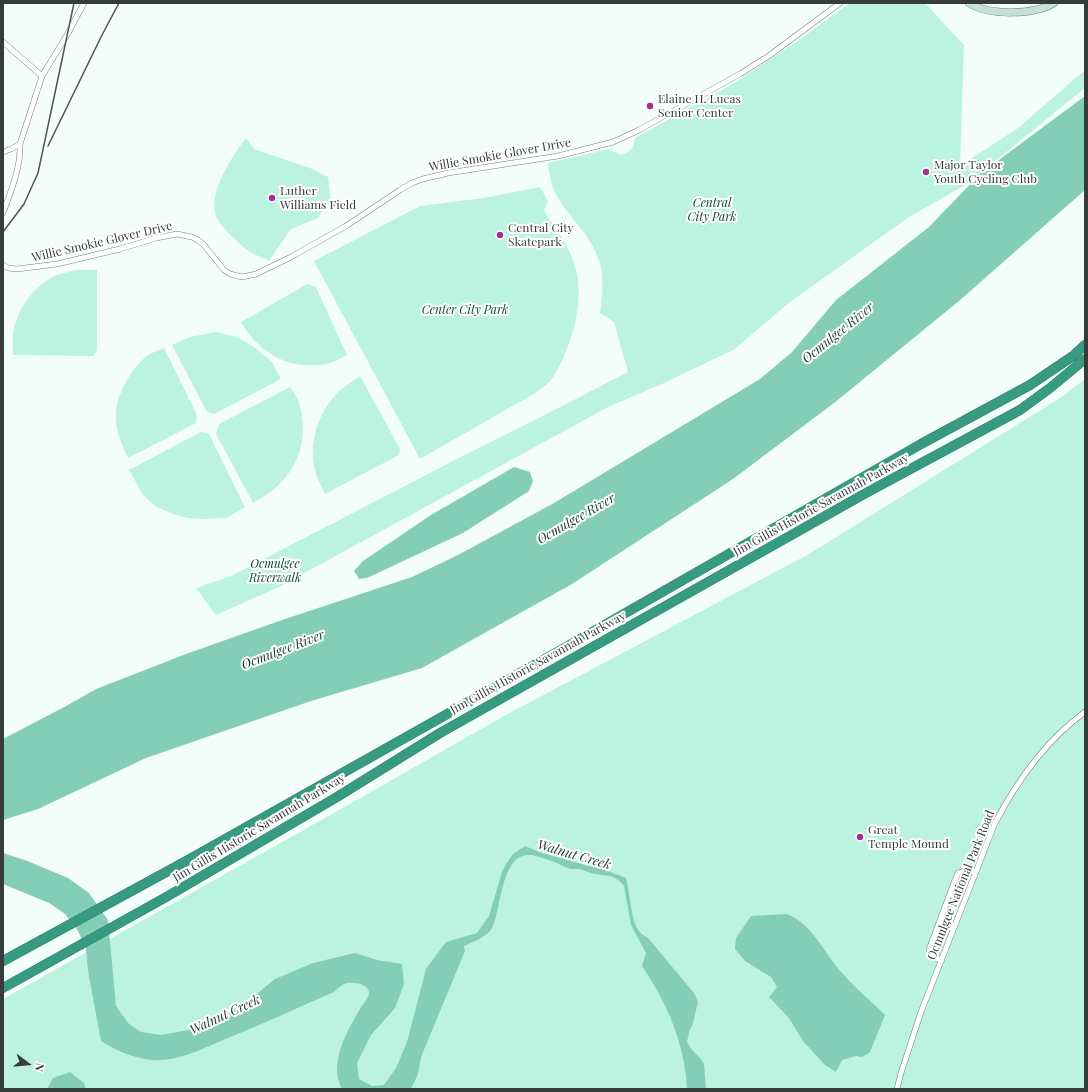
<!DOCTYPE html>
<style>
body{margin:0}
#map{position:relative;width:1088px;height:1092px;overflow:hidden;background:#f3fefa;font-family:"Playfair Display",serif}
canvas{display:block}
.frame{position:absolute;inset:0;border:4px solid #353c39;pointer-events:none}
.north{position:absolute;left:8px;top:1044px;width:40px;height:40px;-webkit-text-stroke:3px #fff;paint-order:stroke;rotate:106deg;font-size:11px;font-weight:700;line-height:16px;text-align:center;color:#353c39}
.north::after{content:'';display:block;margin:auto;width:14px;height:18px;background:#353c39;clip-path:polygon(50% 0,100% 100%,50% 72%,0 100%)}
</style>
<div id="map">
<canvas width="1088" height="1092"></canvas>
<div class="frame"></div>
<div class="north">N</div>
</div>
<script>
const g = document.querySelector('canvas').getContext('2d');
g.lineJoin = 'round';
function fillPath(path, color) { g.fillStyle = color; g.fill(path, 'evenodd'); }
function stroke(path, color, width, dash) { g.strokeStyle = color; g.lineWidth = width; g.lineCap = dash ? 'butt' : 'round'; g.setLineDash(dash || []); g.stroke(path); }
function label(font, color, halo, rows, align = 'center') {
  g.font = font + ' "Playfair Display",serif'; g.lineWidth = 4; g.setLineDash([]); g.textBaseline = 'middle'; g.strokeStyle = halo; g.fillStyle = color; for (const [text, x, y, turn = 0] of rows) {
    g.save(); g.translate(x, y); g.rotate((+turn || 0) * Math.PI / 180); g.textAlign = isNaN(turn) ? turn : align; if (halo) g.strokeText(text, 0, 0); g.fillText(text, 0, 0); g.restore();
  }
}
fillPath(new Path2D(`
 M850 3H925L964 45 960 166 1018 128 1085 70V88L967 184 909 217 786 305 735 349 662 384 610 406 279 587 216 615 196 588 231 576 457 459 533 421 628 372 614 322 600 313C602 294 605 276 598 258 589 231 563 213 553 188 550 180 549 171 548 163L609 149 619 154H626L633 147 635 138 731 85 796 42Z
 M246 138 254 149 310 168 328 177 331 200 318 218 291 229 269 261C262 257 251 254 245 248 236 241 220 226 216 216 207 193 233 155 246 138Z
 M540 187 548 201 544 210C553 226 567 242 573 260 587 296 573 345 553 377 550 383 542 387 537 392L420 459 314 261 420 206 484 198Z
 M75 270H97V350L94 356 13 355C13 349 12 342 13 336 15 311 34 285 57 275 63 273 70 272 75 270Z
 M307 284 316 287 347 355C341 358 334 362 327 364 324 365 319 365 315 365 283 367 257 350 241 322Z
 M216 332 237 337 254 347 272 362 281 379 214 414 207 412 172 345 190 337Z
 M164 348 197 415 196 423 128 458C121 443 115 429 116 413 117 393 133 365 150 354 154 352 159 350 164 348Z
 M360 376 400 449 399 455 325 494C322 487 318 481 316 474 307 444 318 412 340 390 346 385 354 381 360 376Z
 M1085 379V1089H3V999L355 801 504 716 809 554 1060 398Z
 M290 387C294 393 299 399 300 406 311 448 291 484 253 503L216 434 219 424Z
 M201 432 209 434 245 507 226 518 204 519 187 518 170 513 155 506 143 495 129 470Z`), '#bcf3e0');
fillPath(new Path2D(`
 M1085 96V190L959 301 834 403 733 479 572 584 422 668 311 701 146 758 38 809 3 820V739L68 705 96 689 186 654 282 620 412 577 458 555 554 503 760 379 792 352 836 300 929 227 980 174Z
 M514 467 530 472 533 481 529 491 463 533 367 578 359 579 354 571 363 561 431 515Z
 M525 846 542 853 589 866 600 868 626 878C630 893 631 923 640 932 642 935 646 936 648 938L694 993 698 1002 693 1023 689 1032 687 1042 692 1050 699 1057 704 1064 706 1089H687C685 1044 667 1003 642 966L646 953 631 925 624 886C613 872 605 877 591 873 587 872 584 870 580 869 577 869 574 869 571 869 567 868 563 866 559 864 551 861 539 856 530 855 501 852 501 911 492 928 487 937 472 942 464 946L465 951 421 1057 418 1074 411 1089H342C328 1064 347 1031 360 1009 363 1004 369 998 369 993 369 983 351 981 344 984 340 986 337 989 334 992 299 1007 263 1024 228 1038 203 1048 179 1062 152 1060 133 1058 117 1051 101 1041L88 971 86 949 79 933 75 926 64 913 49 903 3 884V853L25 860 68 878 89 893 108 920 116 1006 129 1024 141 1032 161 1035 195 1029 248 1001 275 979 313 963 355 953 377 960 402 964 404 984 395 1008 371 1035 357 1063 359 1079 372 1086 384 1085 396 1068 407 1042 426 969 446 942 477 933 489 916 502 872 506 864 513 854Z
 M787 914C814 925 824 954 843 974 856 989 871 1001 885 1015L870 1052 862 1057 856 1056 842 1060 836 1072 825 1065 803 1041 789 1018 769 997 777 987 771 977 745 961 735 949 736 938 751 916Z
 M70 1072 84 1083 86 1089H47L53 1078Z`), '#84cdb6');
const street = new Path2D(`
 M3 42 42 76
 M3 152 11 149 20 144 42 76 67 35 84 3
 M3 213C11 191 21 167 20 144
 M3 265 8 268 17 269 57 264 120 249 156 238 177 234 192 237 198 240 204 245 224 270 230 274 242 277 256 274 291 257 346 226 400 190 412 183 423 179 448 173 558 156 613 142 639 130 740 74 770 55 840 3
 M942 960 935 958 929 953 930 947 955 880 958 873 965 871 976 872
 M897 1089 901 1073 921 1012 995 823C1017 781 1045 741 1085 712`);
const secondary = new Path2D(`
 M969 3C989 16 1034 15 1054 3`);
const highway = new Path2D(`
 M3 961 190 859 559 651 921 444 1030 385 1073 356 1085 345
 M3 988 168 896 337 797 440 733 866 493 1020 410 1050 388 1085 359`);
stroke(street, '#70817b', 6);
stroke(secondary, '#70817b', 8);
stroke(highway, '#367a68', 10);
stroke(street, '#fff', 5);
stroke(secondary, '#c3e1d9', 7);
stroke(highway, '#379b81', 9);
stroke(new Path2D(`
 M48 146 102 35 119 3
 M3 232 24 204 38 173 74 3`), '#4e5552', 1.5);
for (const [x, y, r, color] of [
 [650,106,4,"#a1318f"],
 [926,172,4,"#a1318f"],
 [272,198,4,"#a1318f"],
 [500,235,4,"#a1318f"],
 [860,837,4,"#a1318f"]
]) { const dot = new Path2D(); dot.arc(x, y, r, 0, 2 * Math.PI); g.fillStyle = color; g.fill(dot); stroke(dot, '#fff', 1.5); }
label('12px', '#353c39', '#fff', [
 ["Elaine H. Lucas",658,99],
 ["Senior Center",658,113],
 ["Major Taylor",934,165],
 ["Youth Cycling Club",934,179],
 ["Luther",280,191],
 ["Williams Field",280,205],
 ["Central City",508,228],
 ["Skatepark",508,242],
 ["Great",868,830],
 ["Temple Mound",868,844]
], 'left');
label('12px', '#353c39', '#fff', [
 ["Willie Smokie Glover Drive",500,155,-10],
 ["Willie Smokie Glover Drive",102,242,-13],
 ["Jim Gillis Historic Savannah Parkway",821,505,-29],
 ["Jim Gillis Historic Savannah Parkway",538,663,-29],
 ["Jim Gillis Historic Savannah Parkway",259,828,-31],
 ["Ocmulgee National Park Road",961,885,-68]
]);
label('italic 12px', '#074839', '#fff', [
 ["Central",712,203],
 ["City Park",712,217],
 ["Center City Park",465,310],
 ["Ocmulgee",275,564],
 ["Riverwalk",275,578]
]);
label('italic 13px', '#16382e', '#fff', [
 ["Ocmulgee River",838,333,-39],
 ["Ocmulgee River",576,519,-30],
 ["Ocmulgee River",283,650,-21],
 ["Walnut Creek",574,855,16],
 ["Walnut Creek",225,1015,-25]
]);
</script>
